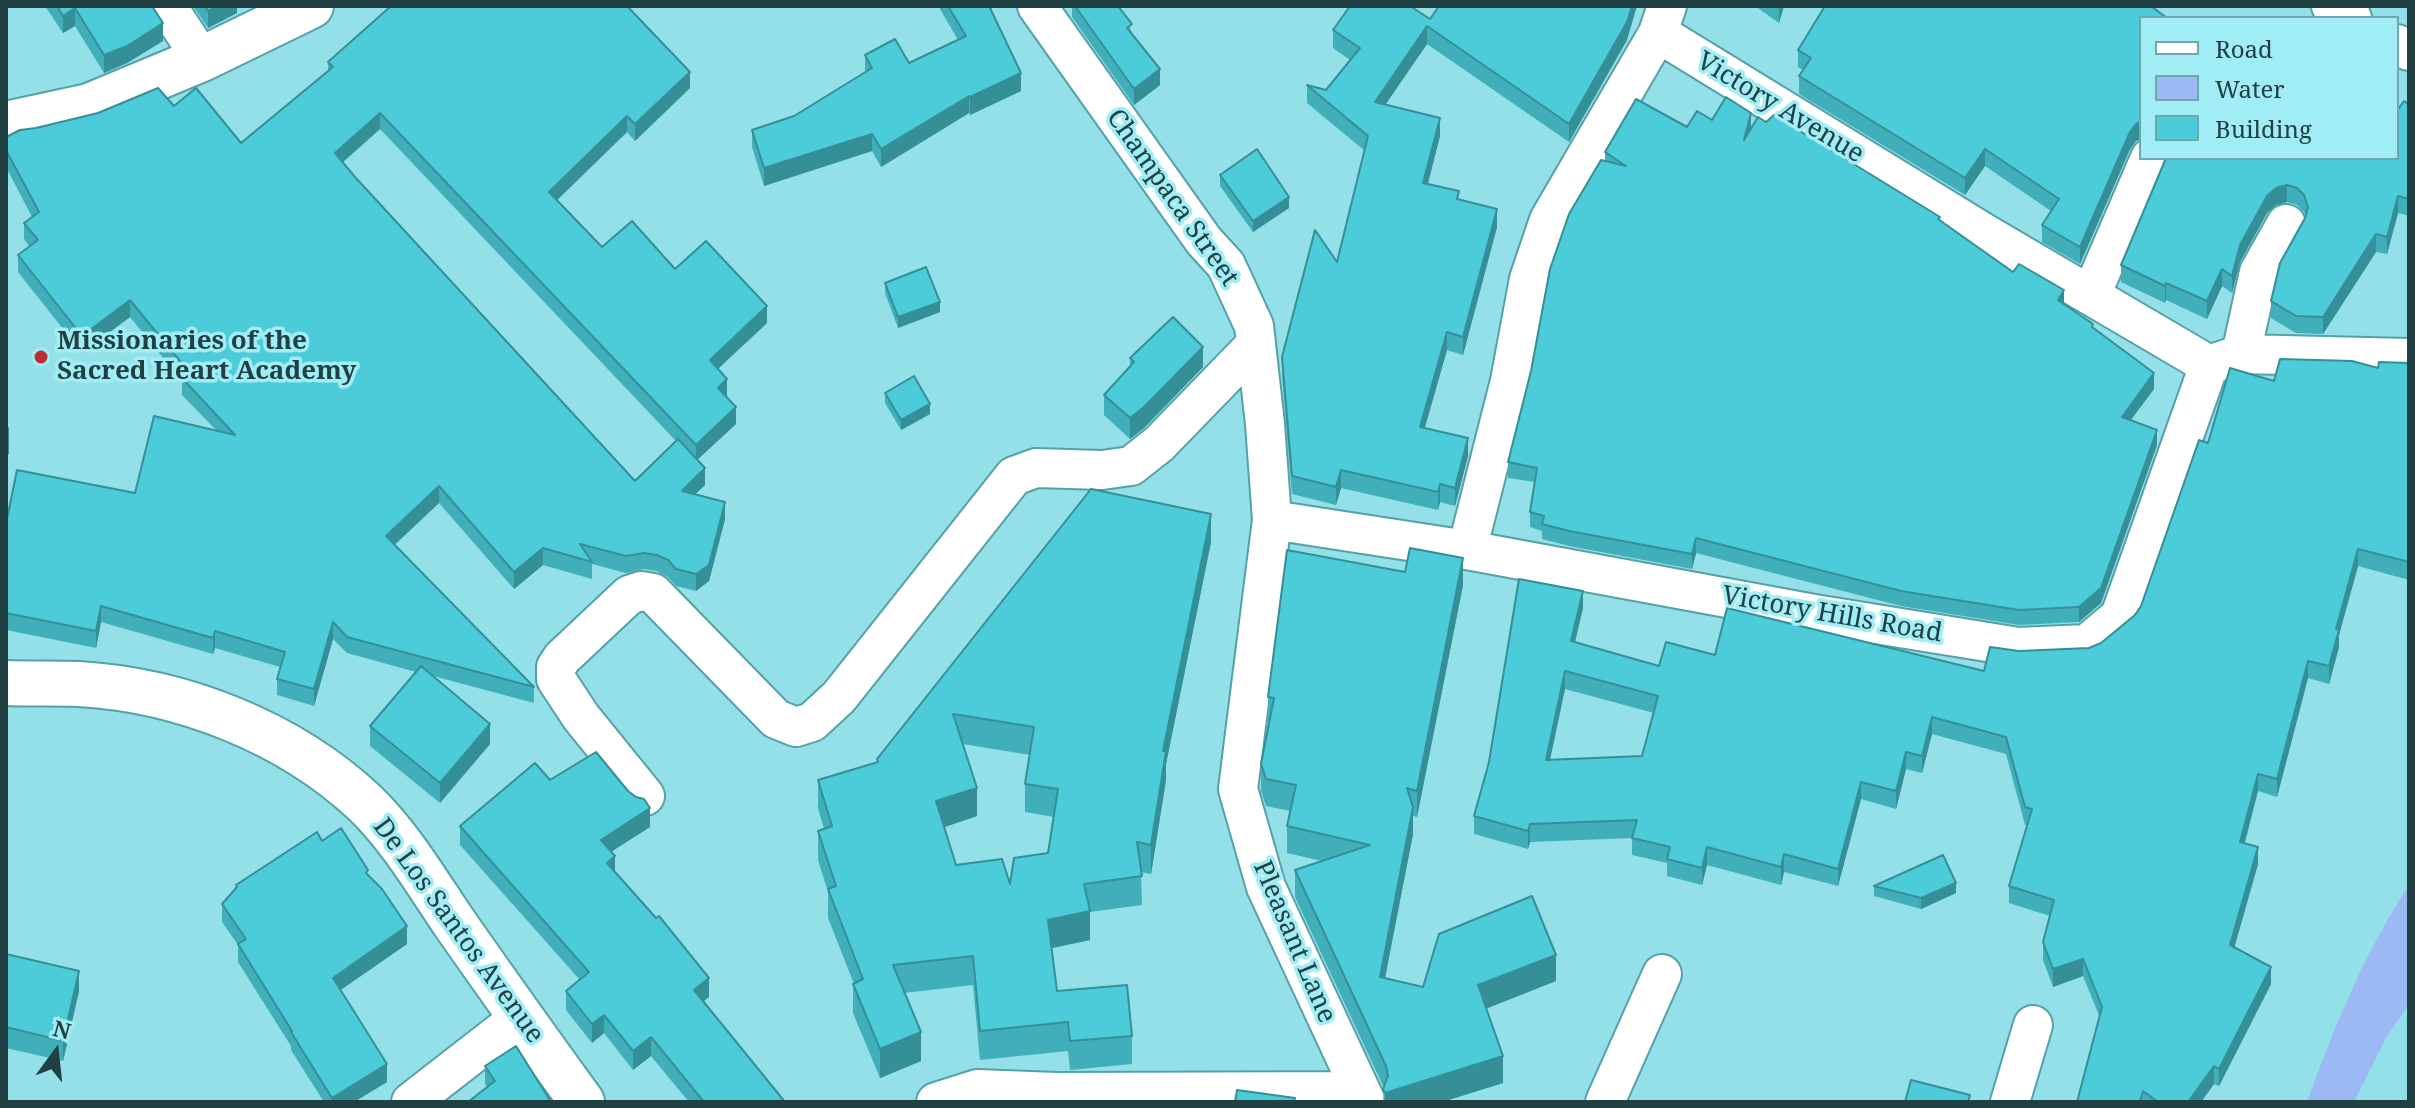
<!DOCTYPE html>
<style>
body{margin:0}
#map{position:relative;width:2415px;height:1108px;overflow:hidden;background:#93e0e8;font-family:"Noto Serif",serif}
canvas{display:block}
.frame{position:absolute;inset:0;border:8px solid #204043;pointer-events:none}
.legend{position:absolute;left:2139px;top:16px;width:260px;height:144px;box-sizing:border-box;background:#a0edf6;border:2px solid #6da8ae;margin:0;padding:10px 14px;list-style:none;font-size:24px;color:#204043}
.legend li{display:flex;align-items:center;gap:16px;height:40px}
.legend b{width:40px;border:2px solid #6da8ae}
.north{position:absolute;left:16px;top:1012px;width:80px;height:80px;-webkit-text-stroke:6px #a0edf6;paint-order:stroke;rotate:15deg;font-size:22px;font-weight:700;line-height:32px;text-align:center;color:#204043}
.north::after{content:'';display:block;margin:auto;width:28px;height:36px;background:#204043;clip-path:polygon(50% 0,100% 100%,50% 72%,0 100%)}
</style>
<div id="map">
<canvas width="2415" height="1108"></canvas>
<div class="frame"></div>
<ul class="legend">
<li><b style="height:10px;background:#fff"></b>Road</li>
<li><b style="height:22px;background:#9db9f3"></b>Water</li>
<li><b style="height:22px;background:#4cccd8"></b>Building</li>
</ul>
<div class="north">N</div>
</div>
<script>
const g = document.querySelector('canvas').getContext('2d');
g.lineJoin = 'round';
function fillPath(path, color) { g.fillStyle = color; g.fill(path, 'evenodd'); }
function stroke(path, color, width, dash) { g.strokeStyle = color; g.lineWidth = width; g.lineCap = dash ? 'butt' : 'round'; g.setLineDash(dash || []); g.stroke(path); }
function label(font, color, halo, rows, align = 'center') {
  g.font = font + ' "Noto Serif",serif'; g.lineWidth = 7; g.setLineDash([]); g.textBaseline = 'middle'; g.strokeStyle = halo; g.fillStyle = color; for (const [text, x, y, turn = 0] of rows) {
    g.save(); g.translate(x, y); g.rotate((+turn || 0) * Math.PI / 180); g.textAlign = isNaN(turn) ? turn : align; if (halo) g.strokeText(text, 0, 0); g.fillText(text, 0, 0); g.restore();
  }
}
fillPath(new Path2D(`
 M2409 885V1004L2386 1038 2354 1102H2307C2334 1027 2365 952 2409 885Z`), '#9db9f3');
const street = new Path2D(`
 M167 6 202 59
 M1037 6 1204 241 1226 265 1254 326 1265 424 1272 520 1238 789 1266 887 1366 1102
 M2331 6 2352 18
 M1658 33 1984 233 2209 365 2241 354 2409 358
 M2397 44 2409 51
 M2091 295 2150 158
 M2241 354 2259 272 2286 224
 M1272 520 1467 550 1814 614 2018 647 2087 644 2120 616 2209 365
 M1467 550 1510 381 1529 279 1549 220 1658 33 1667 6
 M645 796 581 717 556 679V667L562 658 629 595 641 591 653 593 776 719 796 727 812 722 839 697 1014 476 1036 468 1102 470 1131 466 1159 444 1256 344
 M411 1102 519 1018
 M936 1102 977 1089 1057 1092 1360 1091
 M1605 1102 1662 974
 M2010 1102 2033 1025`);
const secondary = new Path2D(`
 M6 124 89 106 202 59 311 6
 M6 683C30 684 55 683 79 684 182 690 289 732 365 803 401 838 427 883 455 924 497 984 539 1043 582 1102`);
stroke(street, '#54a1a9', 42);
stroke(secondary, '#54a1a9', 48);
stroke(street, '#fff', 38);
stroke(secondary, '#fff', 44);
fillPath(new Path2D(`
 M45 6H152L163 41 127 63 104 73 75 26 63 33Z
 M193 6H240L237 8V13L208 28Z
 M940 6H991L992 11 1021 91 970 115 969 113 881 167 872 151 764 186 752 147V130L794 116 865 73V55L909 63 958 40 940 9Z
 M1072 6H1118L1160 85 1134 105 1072 17Z
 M1755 6H1784L1779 23Z
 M2141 18V139L2136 141 2130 149 2080 264 2042 242V225L2051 211 1985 166 1965 195 1799 94V76L1803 70 1798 67V50Z
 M1430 19 1627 40 1569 142 1427 44 1385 104 1440 136 1428 184 1459 199 1497 227 1463 355 1447 350 1424 428 1468 456 1455 506 1440 502 1438 510 1341 488 1336 505 1292 494 1282 375V357L1337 262 1365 151 1307 103V85L1326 90 1350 60 1333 48V30Z
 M328 62 690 88 635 141 627 132 557 200 602 247 675 269 767 323 718 369 736 424 697 460 705 485 695 494 725 519 709 581 696 591 676 586 668 577 657 571 644 569 626 573 592 564V579L543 565 514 589 439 503 394 545 534 687V703L433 676 490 744 440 803 370 746V726L416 672 347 653 333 639 314 706 277 695V679L280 667 215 648 213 654 101 622 96 648 6 630V524L135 493 216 430 182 395V381L130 317 82 353 18 272V255L29 246 24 239V223L32 217 6 167V137L174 106 241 143 328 71ZM380 129 676 441 635 481 355 177 343 162Z
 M2409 104V216L2398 213 2387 254 2376 252 2323 334 2296 333 2271 318V301L2306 216 2304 212 2297 205 2287 202 2276 205 2267 213 2240 262 2232 293 2222 286 2207 319 2166 300 2165 303 2121 282V265L2166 158H2397Z
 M1712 120 1751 129 1940 220 2013 272 2064 304 2093 328 2154 389 2130 420 2157 445 2101 603 2079 622 2019 625 1901 606 1696 553 1692 569 1569 546 1542 539V531L1530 527V512L1535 482 1508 478V462L1605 161V152Z
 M1220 175 1289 208 1253 232 1220 186Z
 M885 283 940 312 898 328 885 293Z
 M1130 358 1203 367 1144 428 1130 439 1104 415V395L1130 367Z
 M2409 363V580L2358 566 2339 635V647L2329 684 2308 678 2277 797 2258 791 2245 843 2258 864 2234 947 2271 984 2219 1086 2214 1084 2201 1102H2077L2100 1018 2083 976 2053 987 2043 960V942L2050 916 2009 903V886L2027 825H2025L2006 754 1932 734 1922 773 1906 769 1896 809 1861 799 1838 886 1784 872 1781 885 1707 865 1702 885 1667 876V863L1632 855V838L1530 842 1528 849 1474 834V816L1583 608 1575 642 1659 666 1715 655 1984 671 2019 651 2089 648 2101 643 2135 615 2141 606 2208 443 2274 381ZM1565 689 1654 713 1642 756 1550 760Z
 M885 393 930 414 901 430 885 403Z
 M1211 542 1166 764V780L1151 874 1141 872 1142 905 1090 912V940L1051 948 1057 991 1132 1036V1064L1070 1070 1068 1051 980 1060 973 985 904 993 921 1061 880 1078 853 1013V984H854L828 918V892L818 860V831L824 829 818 808V780L877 762V759ZM963 744 1030 755 1025 784V812L1054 817 1048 853 1010 884 956 865 944 827 977 816Z
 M1463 585 1417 817 1413 816V834L1385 978 1423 987 1556 981 1486 1008 1503 1083 1442 1102H1383L1384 1088 1295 897V870L1322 861 1287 853V826L1290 811 1266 806 1261 791V764L1268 724V697Z
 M550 780 650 827 611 852 615 872 709 997 703 1001 785 1102H689L651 1056 633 1070 604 1033 592 1043 566 1010V991L580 980 460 845V826Z
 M322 841 368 876 407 944 341 990 387 1082 354 1102H324L291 1050V1046L238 962V945L222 922V904L236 888V885Z
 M1874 886 1956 893 1921 909 1874 896Z
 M6 954 79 991 63 1061 6 1048Z
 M485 1066 551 1102 487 1088 485 1084Z`), '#41afba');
fillPath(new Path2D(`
 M218 6H240L237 8V13L208 28V11Z
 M1632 6H1637L1627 40 1569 142V124Z
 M1779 6H1784L1779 23Z
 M75 8V26L63 33V16Z
 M163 23V41L127 63 104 73V55Z
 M1427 26V44L1375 120V102Z
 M1160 69V85L1134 105V89Z
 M690 72V88L635 141V124Z
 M1021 73V91L970 115V97Z
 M969 96V113L881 167V149Z
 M380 113V129L335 169V153Z
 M1751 113V128L1744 140Z
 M627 116V132L549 208V192Z
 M1440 118V136L1423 201V183Z
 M2141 122V139L2136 141 2130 149 2080 264V247L2130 132 2136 124Z
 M872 134V151L764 186V168Z
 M1985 149V166L1965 195V178Z
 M2287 185V202L2276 205 2267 213 2240 262 2232 293V276L2240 245 2267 196 2276 188Z
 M2398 196V213L2387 254V237Z
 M1289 197V208L1253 232V221Z
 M1497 209V227L1463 355V337Z
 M2376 234V252L2323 334V317Z
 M2222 269V286L2207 319V301Z
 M2166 283V300L2165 303V286Z
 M2064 290V305L2058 300Z
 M130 300V317L82 353V336Z
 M940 302V312L898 328V317Z
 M767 306V323L710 376V360Z
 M1447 332V350L1420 445V427Z
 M8 335V362L6 364V336Z
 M1203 347V367L1144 428 1130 439V418Z
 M2154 373V389L2122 432V417Z
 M727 379V396L718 404V388Z
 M930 404V414L901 430V420Z
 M736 407V424L696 461V445Z
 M9 427V454L6 456V429Z
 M2157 430V445L2101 603 2079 622V607Z
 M1468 438V456L1455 506V488Z
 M705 468V485L682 507V491Z
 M1341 470V488L1336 505V487Z
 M1440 484V502L1438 510V492Z
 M439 486V503L386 553V536Z
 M725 502V519L709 581 696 591V574Z
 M1211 514V542L1166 764V780L1151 874V845L1163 751Z
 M1696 538V553L1692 569V554Z
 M543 548V565L514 589V572Z
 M2358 549V566L2339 635V647L2329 684V666L2336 629Z
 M1463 558V585L1417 817V791Z
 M1583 591V608L1571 658V641Z
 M101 606V622L96 648V631Z
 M333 622V639L314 706V689Z
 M215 631V648L213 654V638Z
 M2308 661V678L2277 797V779Z
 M1565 671V689L1546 777V760Z
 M1932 717V734L1922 773V756Z
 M490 724V744L440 803V783Z
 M1906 752V769L1896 809V791Z
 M2258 774V791L2240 859V842Z
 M1861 782V799L1838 886V869Z
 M977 788V816L936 830V801Z
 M1413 807V834L1380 1003V977Z
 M650 808V827L601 858V840Z
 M1530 824V842L1528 849V831Z
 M1707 847V865L1702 885V868Z
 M2258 847V864L2230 963V945Z
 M1784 854V872L1781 885V867Z
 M615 856V874L607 863Z
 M1956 883V893L1921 909V898Z
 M1090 911V940L1048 949V920Z
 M407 926V944L333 995V978Z
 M1556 955V981L1478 1012V985Z
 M2083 959V976L2053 987V969Z
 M2271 967V984L2219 1086V1069Z
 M79 971V991L63 1061V1041Z
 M709 978V997L694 1009V990Z
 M604 1015V1033L592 1043V1024Z
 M921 1032V1061L880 1078V1049Z
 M651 1037V1056L633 1070V1051Z
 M1503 1056V1083L1442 1102H1385V1093Z
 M387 1064V1082L354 1102H332V1098Z
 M2214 1066V1084L2201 1102H2188Z`), '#358f97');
const building = new Path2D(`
 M57 6H152L163 23 127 46 104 55 75 8 63 16Z
 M205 6H218L208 11Z
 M391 6H627L690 72 635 124 627 116 549 192 602 247 632 221 675 269 706 241 767 306 710 360 727 379 718 388 736 407 696 445 380 113 335 153 355 177 635 481 678 439 705 468 682 491 725 502 709 565 696 574 676 569 668 560 657 555 644 553 626 556 580 544 592 562 543 548 514 572 439 486 386 536 534 687 347 637 333 622 314 689 277 679 285 652 215 631 213 638 101 606 96 631 6 613V524L17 470 135 493 154 416 235 435 182 378 189 372 130 300 82 336 18 255 38 240 24 223 39 212 6 150V137L20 130 36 128 98 113 158 88 174 106 196 88 241 143 333 67 328 62Z
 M948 6H991L992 7 990 8 1021 73 970 97 969 96 881 149 872 134 764 168 752 130 794 116 872 68 865 55 895 39 909 63 966 36Z
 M1075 6H1118L1132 24 1127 28 1160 69 1134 89Z
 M1350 6H1410L1430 19 1439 6H1632L1627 22 1569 124 1427 26 1375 102 1440 118 1423 183 1459 191 1457 199 1497 209 1463 337 1447 332 1420 427 1468 438 1455 488 1440 484 1438 492 1341 470 1336 487 1292 476 1282 357 1315 230 1337 262 1368 136 1307 85 1326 90 1360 48 1333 30Z
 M1825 6H2151L2167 18H2141V122L2136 124 2130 132 2080 247 2042 225 2059 199 1985 149 1965 178 1799 76 1811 58 1798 50Z
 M1726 97 1751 113 1744 140 1758 117 1766 122 1774 115 1940 217 1938 219 2013 272 2019 264 2064 290 2058 300 2093 324 2092 327 2154 373 2122 417 2157 430 2101 588 2079 607 2019 610 1901 591 1696 538 1692 554 1569 531 1542 524 1544 516 1530 512 1537 468 1508 462 1531 371 1550 269 1569 214 1601 160 1626 166 1605 152 1636 99 1687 127 1697 111 1712 120Z
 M2404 101 2409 104V199L2398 196 2387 237 2376 234 2323 317 2296 316 2271 301 2280 263 2305 218 2308 207 2304 195 2297 188 2287 185 2276 188 2267 196 2240 245 2232 276 2222 269 2207 301 2166 283 2165 286 2121 265 2166 158H2397V111Z
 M1257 149 1289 197 1253 221 1220 175Z
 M926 267 940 302 898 317 885 283Z
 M1173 317 1203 347 1144 407 1130 418 1104 395 1134 362 1130 358Z
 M2280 359 2352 361 2378 368 2379 362 2409 363V562L2358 549 2336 629 2339 630 2329 666 2308 661 2277 779 2258 774 2240 842 2258 847 2230 945 2271 967 2219 1069 2214 1066 2188 1102H2158L2143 1091 2140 1102H2077L2102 1007 2083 959 2053 969 2043 942 2054 900 2009 886 2032 809 2025 807 2006 737 1932 717 1922 756 1906 752 1896 791 1861 782 1838 869 1784 854 1781 867 1707 847 1702 868 1667 859 1670 847 1632 838 1637 820 1530 824 1528 831 1474 816 1489 762 1519 579 1583 591 1571 641 1659 666 1666 642 1715 655 1727 608 1984 671 1990 647 2019 651 2089 648 2101 643 2135 615 2141 606 2199 440 2208 443 2230 368 2274 381ZM1565 671 1658 696 1642 756 1546 760Z
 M914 376 930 404 901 420 885 393Z
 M1091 489 1211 514 1163 751H1166L1151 845 1137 842 1142 876 1084 884 1090 911 1048 920 1057 991 1127 985 1132 1036 1070 1041 1068 1022 980 1031 973 956 893 965 921 1032 880 1049 853 984 863 979 828 889 836 886 818 831 832 826 818 780 878 762 877 759ZM953 714 1034 727 1025 784 1058 789 1048 853 1014 858 1010 884 1002 859 956 865 936 801 977 788Z
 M1410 548 1463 558 1417 791 1407 788 1413 807 1380 977 1423 987 1439 934 1532 896 1556 955 1478 985 1503 1056 1385 1093 1383 1089 1388 1076 1386 1066 1295 870 1370 845 1287 826 1296 785 1266 779 1261 764 1274 698 1268 697 1287 550 1405 572Z
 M421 666 490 724 440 783 370 726Z
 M596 752 628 791 636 797 644 799 650 808 601 840 615 856 607 863 656 918 659 916 709 978 694 990 785 1102H704L651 1037 633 1051 604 1015 592 1024 566 991 589 972 460 826 535 763 550 780Z
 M341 828 368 870 366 873 382 889 407 926 333 978 387 1064 332 1098 291 1032 292 1031 238 944 246 939 222 904 237 887 236 885 317 832 322 841Z
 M1943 855 1956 883 1921 898 1874 886Z
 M6 954 79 971 63 1041 6 1027Z
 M516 1046 551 1102H468L495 1081 485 1066Z
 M1911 1080 1970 1095 1968 1102H1905Z
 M1237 1090 1295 1098 1294 1102H1235Z`);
fillPath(building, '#4cccd8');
stroke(building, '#358f97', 2);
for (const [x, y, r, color] of [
 [41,357,8,"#bc2c31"]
]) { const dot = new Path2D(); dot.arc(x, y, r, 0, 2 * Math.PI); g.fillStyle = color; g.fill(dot); stroke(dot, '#a0edf6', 3); }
label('26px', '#204043', '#a0edf6', [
 ["Victory Avenue",1780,108,31],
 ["Champaca Street",1172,198,55],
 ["Victory Hills Road",1832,615,10],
 ["De Los Santos Avenue",458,931,54],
 ["Pleasant Lane",1294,942,67]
]);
label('bold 26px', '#204043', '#a0edf6', [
 ["Missionaries of the",57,342],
 ["Sacred Heart Academy",57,372]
], 'left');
</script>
